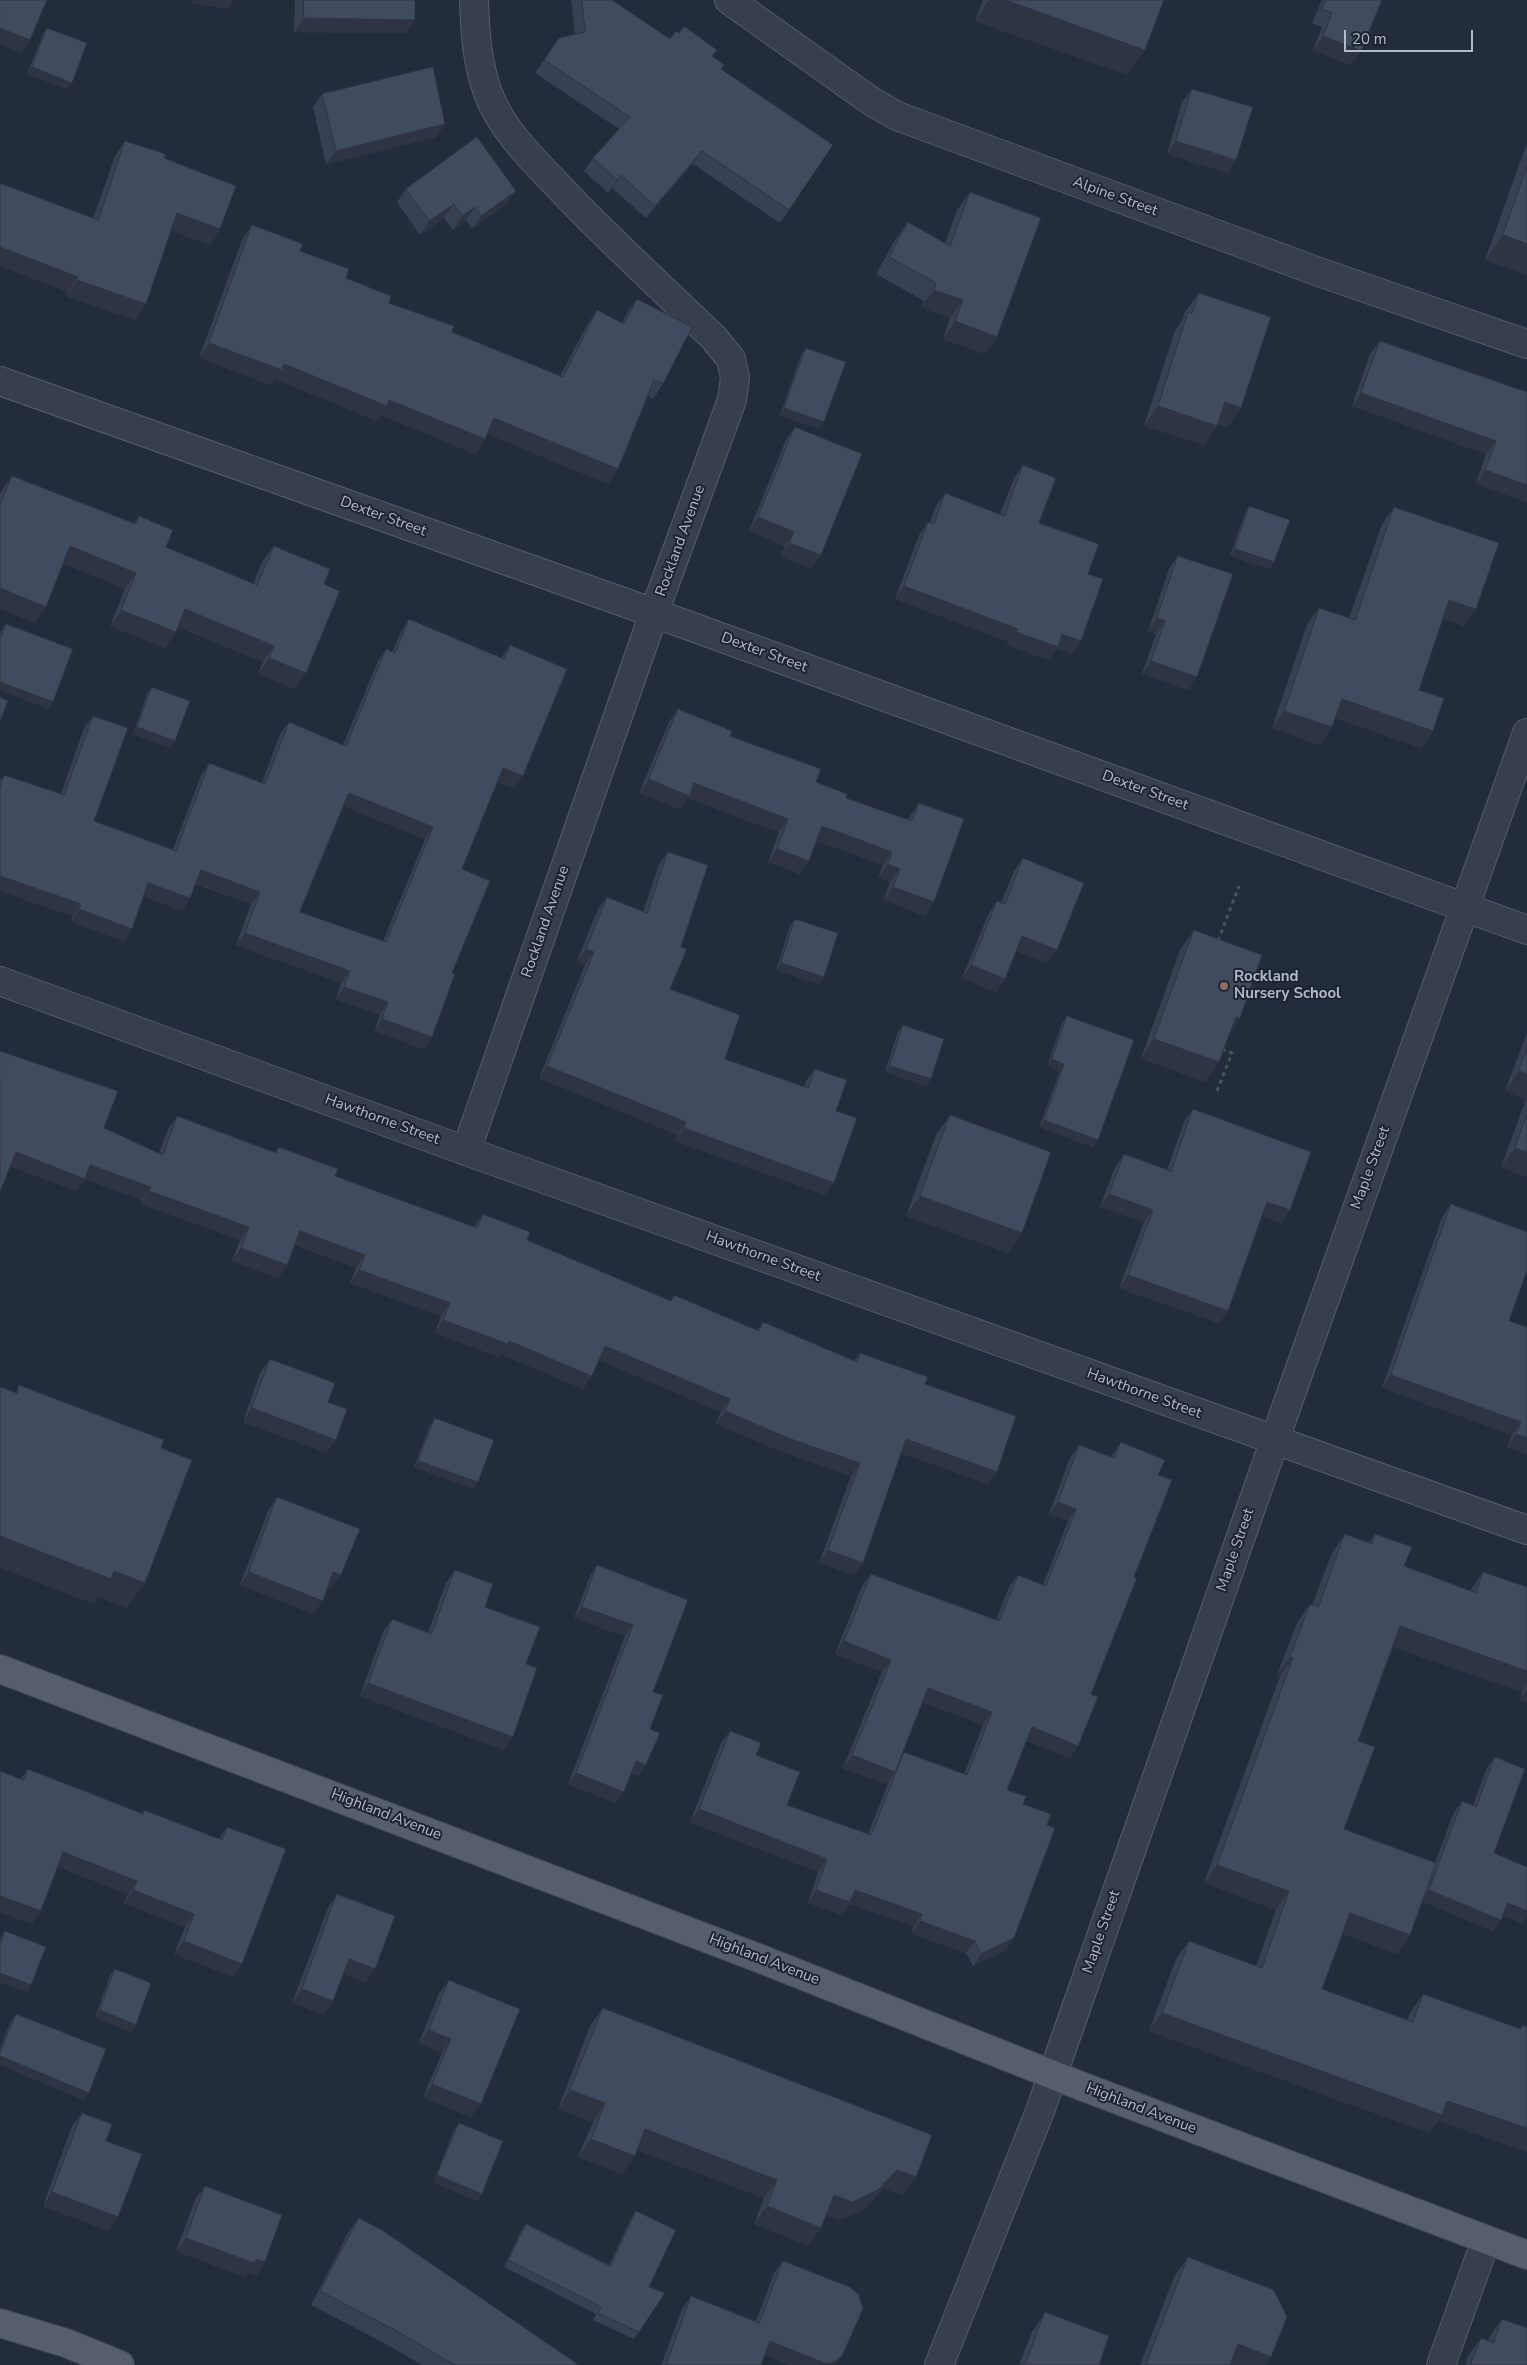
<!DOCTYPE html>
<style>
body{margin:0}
#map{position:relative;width:1527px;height:2365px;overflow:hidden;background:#232c3d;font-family:"Nunito Sans",sans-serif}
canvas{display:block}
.scale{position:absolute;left:1344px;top:30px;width:129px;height:22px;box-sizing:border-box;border:2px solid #b2b9c9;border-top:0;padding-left:6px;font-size:15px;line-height:18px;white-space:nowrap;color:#b2b9c9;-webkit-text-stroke:4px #1c2332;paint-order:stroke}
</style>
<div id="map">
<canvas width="1527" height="2365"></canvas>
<div class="scale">20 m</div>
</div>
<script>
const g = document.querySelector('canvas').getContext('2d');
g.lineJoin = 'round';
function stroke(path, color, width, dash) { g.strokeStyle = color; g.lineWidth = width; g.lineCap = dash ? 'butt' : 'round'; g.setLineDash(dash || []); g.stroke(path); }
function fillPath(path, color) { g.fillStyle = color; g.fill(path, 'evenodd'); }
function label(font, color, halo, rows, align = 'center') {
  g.font = font + ' "Nunito Sans",sans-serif'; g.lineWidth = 4; g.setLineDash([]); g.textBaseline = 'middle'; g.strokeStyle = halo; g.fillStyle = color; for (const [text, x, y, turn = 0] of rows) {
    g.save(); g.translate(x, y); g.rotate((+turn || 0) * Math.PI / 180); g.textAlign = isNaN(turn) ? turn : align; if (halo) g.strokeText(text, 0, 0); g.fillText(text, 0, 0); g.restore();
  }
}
const minor = new Path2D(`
 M729 0 871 101 897 116 1319 272 1527 344
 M0 381 654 613 1527 930
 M0 981 466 1151 1527 1530
 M466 1151 654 613 732 400 735 378 731 359 714 338C662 288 608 239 559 187 533 160 501 129 488 93 477 63 475 32 474 0
 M939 2365 1040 2111 1287 1405 1527 733
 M1441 2365 1486 2240`);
const major = new Path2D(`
 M0 1669 761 1959 1081 2086 1527 2255
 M0 2323 66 2343 120 2365`);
stroke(minor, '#555c6b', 30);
stroke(major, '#404756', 30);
stroke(new Path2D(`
 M1218 941 1239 886
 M1217 1091 1232 1053 1221 1049`), '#43565b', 3, [4, 4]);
stroke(minor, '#373e4d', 28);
stroke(major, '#555d6e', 28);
fillPath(new Path2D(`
 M295 0H415L406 33 294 32Z
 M571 0H612L670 39 712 57 721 69 789 210 780 223 693 164 646 218 612 188 608 193 584 171 593 158 619 129 535 73 559 38 575 34Z
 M983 0H1164L1127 75 975 21Z
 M1322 0H1382L1351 65 1313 50 1322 27 1312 23Z
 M47 28 67 89 27 74 43 34Z
 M1192 89 1236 160 1227 173 1167 154 1182 102Z
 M322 94 445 124 436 137 326 164 313 107Z
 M125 141 164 158 220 229 210 245 171 230 146 304 135 320 66 296 115 156Z
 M1527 143V275L1485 260Z
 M406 189 516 191 506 204 472 229 466 220 453 230 444 218 420 235 397 202Z
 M970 192 997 337 985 354 943 339 950 318 921 307 924 301 876 274 895 240 908 222 945 243 957 210Z
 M252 225 300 251 389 303 452 332 560 376 587 325 597 310 622 323 627 313 637 299 663 384 653 399 648 396 618 469 608 484 488 434 485 439 475 454 381 415 377 421 275 379 271 385 199 358 242 240Z
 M1199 293 1241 408 1227 427 1218 424 1204 445 1144 426 1175 331 1182 320 1185 312Z
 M1380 341 1527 392V502L1476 484 1486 454 1352 406 1370 354Z
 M806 348 819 429 780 415 801 355Z
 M795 427 811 569 780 556 785 546 749 531 786 440Z
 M1023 465 1039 523 1088 574 1081 641 1072 654 1057 648 1049 660 1007 645 1009 642 895 599 919 535 928 522H930L936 506 945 493 1000 514 1014 478Z
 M12 476 134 523 139 516 166 547 253 584 262 562 274 546 324 584 295 689 258 674 263 662 178 627 176 632 165 648 110 626 125 589 63 563 35 623 0 609V493Z
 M1249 506 1274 562 1270 569 1230 556 1245 513Z
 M1394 507 1476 609 1464 626 1443 619 1419 690 1433 731 1421 748 1335 718 1332 727 1320 745 1272 728 1307 625 1319 608 1349 618 1382 524Z
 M1178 556 1188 690 1142 674 1156 634 1148 631 1169 569Z
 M409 619 501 658 510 645 514 788 497 782 462 869 452 973 432 1037 424 1049 374 1031 380 1015 336 999 341 983 236 945 251 904 196 884 190 898 182 911 144 896 132 929 124 941 71 922 73 916 0 891V781L4 775 61 794 84 728 93 716 94 821 173 849 201 776 209 763 262 783 280 734 289 722 343 745 378 661 386 649 392 652 401 632ZM343 806 425 839 383 941 300 912Z
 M6 624 49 709 0 690V633Z
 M152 687 175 741 170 748 133 734 147 694Z
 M678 709 846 798 908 820 910 816 919 803 925 916 884 900 890 882 878 878 883 865 817 841 809 861 800 874 768 862 779 832 687 798 680 809 639 793 669 722Z
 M668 852 681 947 670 989 725 1059 804 1087 806 1081 815 1069 836 1111 825 1195 675 1141 678 1135 539 1078 585 965 577 961 598 909 607 897 643 912 659 864Z
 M1023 858 1047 963 1016 951 1005 979 996 992 962 978 988 915 997 901 1001 903 1014 871Z
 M795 919 824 977 819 984 776 970 790 926Z
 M1194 930 1240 1018 1230 1033 1219 1062 1205 1082 1141 1058 1180 950Z
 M1067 1016 1093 1147 1039 1127 1060 1071 1047 1066 1062 1023Z
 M903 1025 931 1079 926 1086 885 1072 898 1032Z
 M1527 1033V1177L1501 1167 1526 1099 1505 1091Z
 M0 1051 104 1128 159 1153 168 1129 177 1116 275 1152 279 1147 335 1176 474 1227 483 1214 527 1240 670 1301 674 1295 757 1330 763 1322 854 1361 860 1353 925 1384 988 1484 901 1453 863 1563 854 1575 819 1563 851 1476 780 1451 716 1424 721 1412 599 1360 583 1389 501 1354 499 1357 435 1333 441 1316 350 1283 356 1268 295 1245 287 1265 278 1278 232 1261 240 1240 141 1204 142 1200 85 1179 76 1191 10 1166Z
 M1193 1109 1290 1210 1281 1223 1262 1216 1219 1323 1119 1288 1144 1222 1100 1207 1115 1167 1124 1154 1167 1170 1184 1122Z
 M950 1115 1022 1233 1008 1253 906 1216 936 1135Z
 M1451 1204 1509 1321 1527 1327V1454L1507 1447 1512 1435 1382 1388 1442 1217Z
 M270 1359 327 1453 243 1422 260 1373Z
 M435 1418 473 1489 414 1467 430 1425Z
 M1121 1442 1158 1475 1134 1577 1091 1694 1070 1758 1026 1741 1007 1790 1047 1825 1006 1950 973 1966 966 1953 911 1934 914 1926 849 1904 842 1915 808 1903 818 1872 690 1822 721 1743 730 1731 756 1755 787 1805 868 1834 889 1781 886 1784 843 1768 882 1672 835 1654 862 1586 871 1574 996 1620 1009 1587 1018 1575 1043 1585 1068 1521 1049 1514 1070 1458 1079 1445 1111 1457ZM923 1702 983 1725 964 1774 904 1752 901 1756Z
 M277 1497 341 1575 331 1588 328 1587 313 1614 240 1585 268 1511Z
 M1345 1534 1369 1543 1375 1534 1404 1566 1470 1591 1483 1572 1527 1587V1702L1520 1700 1522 1692 1393 1647 1358 1741 1344 1829 1435 1863 1454 1812 1462 1801 1473 1805 1487 1768 1495 1757 1494 1853 1523 1924 1503 1915 1493 1931 1422 1901 1410 1935 1397 1954 1343 1934 1322 1989 1407 2020 1410 2013 1423 1994 1520 2029 1523 2025 1527 2027 1438 2121 1429 2133 1149 2031 1176 1959 1189 1941 1256 1966 1276 1910 1204 1883 1280 1676 1277 1675 1297 1623 1310 1604 1312 1605 1332 1553Z
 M597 1565 688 1600 653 1692 650 1729 639 1776 632 1773 616 1803 568 1784 625 1636 574 1618 590 1576Z
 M455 1570 485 1607 504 1750 360 1696 383 1632 392 1619 428 1632 446 1583Z
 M28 1769 142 1813 144 1810 219 1839 227 1827 242 1964 233 1977 174 1954 185 1927 124 1903 128 1894 58 1867 32 1924 0 1912V1771L20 1779Z
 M337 1894 365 1982 343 1974 333 2001 323 2014 292 2003 328 1908Z
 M5 1931 27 1992 0 1982V1939Z
 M115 1969 136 2025 131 2032 95 2017 110 1976Z
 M449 1980 471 2117 423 2097 442 2053 419 2043 439 1993Z
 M603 2008 903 2196 884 2188 865 2209 839 2220 826 2215 821 2228 808 2246 754 2224 764 2198 637 2150 635 2156 622 2174 578 2157 593 2122 558 2109 590 2026Z
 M16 2014 84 2100 0 2065V2048L11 2021Z
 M82 2113 106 2141 109 2231 43 2206 72 2126Z
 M459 2123 482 2194 477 2201 433 2182 454 2130Z
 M205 2186 265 2262 256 2276 248 2273 245 2277 176 2251 195 2200Z
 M636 2211 649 2287 665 2293 634 2339 593 2320 596 2314 504 2267 521 2231 526 2224 609 2265 631 2218Z
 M359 2218 579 2365H422L384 2343 311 2305 349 2231Z
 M1188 2257 1265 2365H1140L1174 2277Z
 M783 2261 790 2365 765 2355 761 2365H661L682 2309 691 2296 756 2321 774 2273Z
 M1045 2312 1099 2365H1019L1032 2332Z
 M1502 2319 1527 2365H1465L1468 2356 1481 2338 1488 2341 1490 2336Z`), '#384053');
fillPath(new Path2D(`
 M192 0H234L228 9 190 3Z
 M989 0H1006L1145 50 1127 75 975 21Z
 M304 18 415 20 406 33 294 32Z
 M0 28 30 40 21 53 0 45Z
 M1323 36 1361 51 1351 65 1313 50Z
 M32 67 72 83 67 89 27 74Z
 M445 124 436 137 326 164 336 151Z
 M1176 141 1236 160 1227 173 1167 154Z
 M702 151 693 164 646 218 655 206Z
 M621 175 612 188 608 193 617 180Z
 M516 191 506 204 472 229 481 216Z
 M454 204 444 218 420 235 429 221Z
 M475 207 466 220 453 230 462 216Z
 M177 213 220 229 210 245 166 229Z
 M1503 235 1527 244V275L1485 260Z
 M0 247 78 277 67 292 0 266Z
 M77 280 146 304 135 320 66 296Z
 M934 290 963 300 950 318 921 307Z
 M955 321 997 337 985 354 943 339Z
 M209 343 284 364 389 400 485 439 475 454 381 415 377 421 275 379 271 385 199 358Z
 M1361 393 1496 441 1486 454 1352 406Z
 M1225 402 1241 408 1227 427 1212 422Z
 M1158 406 1217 426 1204 445 1144 426Z
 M784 408 824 422 819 429 780 415Z
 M494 418 618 469 608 484 484 433Z
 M1485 470 1527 485V502L1476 484Z
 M758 517 794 532 785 546 749 531Z
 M789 543 821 555 811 569 780 556Z
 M70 546 136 573 125 589 59 562Z
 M1235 549 1274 562 1270 569 1230 556Z
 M904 586 1018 629 1009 642 895 599Z
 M0 588 46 607 35 623 0 609Z
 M1449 600 1476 609 1464 626 1437 617Z
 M185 609 274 646 263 662 174 625Z
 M121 610 176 632 165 648 110 626Z
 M1157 618 1165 621 1156 634 1148 631Z
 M1016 632 1062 634 1081 641 1072 654 1057 648 1049 660 1007 645Z
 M269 658 306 673 295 689 258 674Z
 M1151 661 1197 677 1188 690 1142 674Z
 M0 682 53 702 49 709 0 690Z
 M1342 699 1433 731 1421 748 1330 716Z
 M1284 711 1332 727 1320 745 1272 728Z
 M137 727 175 741 170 748 133 734Z
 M503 768 523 776 514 788 494 780Z
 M649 779 694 783 788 819 779 832 687 798 680 809 639 793Z
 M349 793 433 827 425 839 340 805Z
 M822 826 892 852 883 865 813 840Z
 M777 849 809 861 800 874 768 862Z
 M888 864 900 869 890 882 878 878Z
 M201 870 260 892 251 904 193 882Z
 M0 876 81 904 73 916 0 891Z
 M148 883 190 898 182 911 140 895Z
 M893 887 934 902 925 916 884 900Z
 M79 909 132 929 124 941 71 922Z
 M245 933 350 971 341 983 236 945Z
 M1022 936 1057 950 1047 963 1013 949Z
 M586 949 594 952 585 965 577 961Z
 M781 963 824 977 819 984 776 970Z
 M971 965 1005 979 996 992 962 978Z
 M344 987 388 1002 380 1015 336 999Z
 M1236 1017 1240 1018 1227 1038Z
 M382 1019 432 1037 424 1049 374 1031Z
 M1154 1039 1219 1062 1205 1082 1141 1058Z
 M1052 1059 1064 1064 1060 1071 1047 1066Z
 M547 1066 686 1122 678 1135 539 1078Z
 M890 1066 931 1079 926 1086 885 1072Z
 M1519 1071 1527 1074V1097L1526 1099 1505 1091Z
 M1044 1120 1098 1140 1093 1147 1039 1127Z
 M684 1128 834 1183 825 1195 675 1141Z
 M1515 1148 1527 1152V1177L1501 1167Z
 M16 1152 90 1165 151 1187 142 1200 85 1179 76 1191 7 1165Z
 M149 1191 249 1227 240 1240 141 1204Z
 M1109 1194 1153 1210 1144 1222 1100 1207Z
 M920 1196 1022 1233 1008 1253 906 1216Z
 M1267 1202 1290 1210 1281 1223 1258 1214Z
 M300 1231 365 1255 356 1268 291 1243Z
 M241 1248 287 1265 278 1278 232 1261Z
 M359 1270 450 1303 441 1316 350 1283Z
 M1128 1275 1228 1311 1219 1323 1119 1288Z
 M443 1320 509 1341 592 1376 583 1389 501 1354 499 1357 435 1333Z
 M605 1346 730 1399 721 1412 596 1359Z
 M1391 1375 1521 1422 1512 1435 1382 1388Z
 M252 1408 336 1440 327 1453 243 1422Z
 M725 1411 860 1463 851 1476 780 1451 716 1424Z
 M1516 1434 1527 1438V1454L1507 1447Z
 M906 1439 997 1472 988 1484 897 1452Z
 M418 1461 478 1482 473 1489 414 1467Z
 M1058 1502 1076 1509 1068 1521 1049 1514Z
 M0 1536 114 1571 145 1583 127 1608 98 1597 94 1604 0 1568Z
 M828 1550 863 1563 854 1575 819 1563Z
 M249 1572 323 1601 313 1614 240 1585Z
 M333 1572 341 1575 331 1588 324 1586Z
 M582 1607 633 1625 625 1636 574 1618Z
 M1400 1626 1527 1671V1685L1522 1692 1388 1645Z
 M844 1641 891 1660 882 1672 835 1654Z
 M1290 1657 1293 1658 1280 1676 1277 1675Z
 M368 1683 513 1737 504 1750 360 1696Z
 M928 1688 992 1712 983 1725 919 1700Z
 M1527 1689V1702L1520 1700Z
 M1032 1727 1078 1746 1070 1758 1023 1740Z
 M852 1755 895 1772 886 1784 843 1768Z
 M636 1761 646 1765 639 1776 629 1772Z
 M576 1773 624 1792 616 1803 568 1784Z
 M699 1809 827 1859 818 1872 690 1822Z
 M63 1852 137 1881 128 1894 54 1865Z
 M1217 1865 1289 1891 1276 1910 1204 1883Z
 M133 1890 194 1914 185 1927 124 1903Z
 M816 1890H855L922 1914 914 1926 849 1904 842 1915 808 1903Z
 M1429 1890 1501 1920 1493 1931 1421 1901Z
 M0 1896 41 1911 32 1924 0 1912Z
 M1508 1903 1527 1911V1917L1523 1924 1500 1914Z
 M1350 1913 1410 1935 1397 1954 1337 1932Z
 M920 1921 975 1941 966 1953 911 1934Z
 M1014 1938 1006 1950 973 1966 981 1954Z
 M184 1941 242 1964 233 1977 174 1954Z
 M349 1959 375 1969 365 1982 340 1973Z
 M0 1973 31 1985 27 1992 0 1982Z
 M302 1989 333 2001 323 2014 292 2003Z
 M100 2010 136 2025 131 2032 95 2017Z
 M1162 2013 1447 2101 1527 2128V2152L1438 2121 1429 2133 1149 2031Z
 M429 2030 451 2039 442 2053 419 2043Z
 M0 2056 89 2093 84 2100 0 2065Z
 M432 2084 481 2104 471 2117 423 2097Z
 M570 2090 605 2103 593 2122 558 2109Z
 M645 2129 777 2180 764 2198 632 2148Z
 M591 2139 635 2156 622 2174 578 2157Z
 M897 2170 916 2177 903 2196 884 2188 865 2209 839 2220 821 2213 834 2195Z
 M437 2175 482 2194 477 2201 433 2182Z
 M52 2192 118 2217 109 2231 43 2206Z
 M767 2206 821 2228 808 2246 754 2224Z
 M186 2238 256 2259 265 2262 256 2276 248 2273 245 2277 176 2251Z
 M770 2341 842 2356 836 2365H790L761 2354Z
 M1238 2344 1271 2357 1265 2365H1228Z`), '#2e3443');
const building = new Path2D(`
 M0 0H47L30 40 0 28Z
 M304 0H415V20L304 18Z
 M582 0H612L670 39 676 31 679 33 684 26 717 50 712 56 724 65 721 69 833 145 789 210 702 151 655 206 621 175 617 180 593 158 630 117 544 60 559 38 585 32Z
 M1006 0H1164L1145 50Z
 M1326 0H1382L1361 51 1323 36 1332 13 1322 9Z
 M47 28 87 43 72 83 32 67Z
 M433 67 445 124 336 151 322 94Z
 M1192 89 1253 107 1236 160 1176 141Z
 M477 137 516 191 481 216 475 207 462 216 454 204 429 221 406 189Z
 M125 141 166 154 164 158 236 186 220 229 177 213 146 304 77 280 78 277 0 247V183L98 220Z
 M1527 167V244L1503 235Z
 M970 192 1041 218 997 337 955 321 963 300 934 290 936 283 889 257 908 222 950 246Z
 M252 225 303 244 300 251 349 269 346 278 391 296 389 303 454 326 452 332 563 377 597 310 624 324 637 299 692 327 663 384 654 380 618 469 494 418 485 439 389 400 387 406 284 364 282 370 209 343Z
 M1199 293 1271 317 1241 408 1225 402 1217 426 1158 406 1188 312 1192 313Z
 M1380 341 1527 392V485L1485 470 1496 441 1361 393Z
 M806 348 846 362 824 422 784 408Z
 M795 427 862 454 821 555 789 543 794 532 758 517Z
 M1023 465 1056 478 1039 523 1099 544 1088 574 1103 579 1081 641 1062 634 1058 647 1016 632 1018 629 904 586 928 522 934 524 945 493 1004 516Z
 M12 476 136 524 139 516 173 530 166 547 257 585 274 546 330 569 324 584 340 591 306 673 269 658 274 646 185 609 176 632 121 610 136 573 70 546 46 607 0 588V505Z
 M1249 506 1290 520 1274 562 1235 549Z
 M1394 507 1499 543 1476 609 1449 600 1419 690 1444 698 1433 731 1342 699 1332 727 1284 711 1319 608 1355 620Z
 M1178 556 1233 574 1197 677 1151 661 1165 621 1157 618Z
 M409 619 504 659 510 645 567 669 523 776 503 768 462 869 490 881 452 973 455 974 432 1037 382 1019 388 1002 344 987 350 971 245 933 260 892 201 870 190 898 148 883 132 929 79 909 81 904 0 876V788L4 775 64 795 93 716 128 728 94 821 176 851 209 763 265 784 289 722 346 746 386 649 395 653ZM349 793 433 827 386 942 300 912Z
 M6 624 73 649 53 702 0 682V640Z
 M152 687 190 701 175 741 137 727Z
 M0 697 8 701 0 721Z
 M678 709 732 731 730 736 821 769 816 782 847 794 846 798 912 821 919 803 964 819 934 902 893 887 900 869 888 864 892 852 822 826 809 861 777 849 788 819 694 783 689 796 649 779Z
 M668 852 708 865 681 947 687 949 670 989 740 1015 725 1059 808 1088 815 1069 847 1080 836 1111 857 1118 834 1183 684 1128 686 1122 547 1066 594 952 586 949 607 897 647 913Z
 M1023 858 1084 883 1057 950 1022 936 1005 979 971 965 997 901 1005 904Z
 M795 919 838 933 824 977 781 963Z
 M1194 930 1262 955 1240 1018 1236 1017 1219 1062 1154 1039Z
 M1067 1016 1134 1040 1098 1140 1044 1120 1064 1064 1052 1059Z
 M903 1025 944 1039 931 1079 890 1066Z
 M1527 1049V1074L1519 1071Z
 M0 1051 118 1091 104 1128 163 1155 177 1116 276 1153 279 1147 338 1169 335 1176 477 1228 483 1214 530 1232 527 1240 671 1301 674 1295 759 1331 763 1322 857 1362 860 1353 928 1377 925 1384 1016 1416 997 1472 906 1439 863 1563 828 1550 860 1463 788 1438 725 1411 730 1399 605 1346 592 1376 509 1341 508 1344 443 1320 450 1303 359 1270 365 1255 300 1231 287 1265 241 1248 249 1227 149 1191 151 1187 90 1165 85 1179 16 1152 0 1192Z
 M1193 1109 1311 1152 1290 1210 1267 1202 1228 1311 1128 1275 1153 1210 1109 1194 1124 1154 1171 1171Z
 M950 1115 1051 1152 1022 1233 920 1196Z
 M1527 1115V1152L1515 1148Z
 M1451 1204 1527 1232V1271L1509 1321 1527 1327V1438L1516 1434 1521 1422 1391 1375Z
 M270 1359 335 1383 328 1402 347 1409 336 1440 252 1408Z
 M19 1385 164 1440 161 1448 192 1460 145 1583 114 1571 111 1579 0 1536V1387L17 1393Z
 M435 1418 494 1440 478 1482 418 1461Z
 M1121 1442 1165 1460 1158 1475 1172 1480 1134 1577 1137 1578 1091 1694 1098 1697 1078 1746 1032 1727 1007 1790 1026 1796 1023 1804 1051 1814 1047 1825 1055 1828 1014 1938 981 1954 975 1941 920 1921 922 1914 855 1890 850 1902 816 1890 827 1859 699 1809 730 1731 761 1743 756 1755 800 1772 787 1805 871 1835 904 1752 967 1775 992 1712 928 1688 895 1772 852 1755 891 1660 844 1641 871 1574 999 1621 1018 1575 1046 1586 1076 1509 1058 1502 1079 1445 1114 1458Z
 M277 1497 360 1529 341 1575 333 1572 323 1601 249 1572Z
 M1345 1534 1372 1544 1375 1534 1412 1547 1404 1566 1476 1593 1483 1572 1527 1587V1671L1400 1626 1358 1741 1375 1747 1344 1829 1436 1863 1410 1935 1350 1913 1322 1989 1413 2022 1423 1994 1521 2029 1523 2025 1527 2027V2128L1447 2101 1442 2115 1162 2013 1189 1941 1262 1968 1289 1891 1217 1865 1293 1658 1290 1657 1310 1604 1318 1607Z
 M597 1565 688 1600 653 1692 663 1695 650 1729 660 1733 646 1765 636 1761 624 1792 576 1773 633 1625 582 1607Z
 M455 1570 493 1584 485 1607 540 1627 526 1664 537 1668 513 1737 368 1683 392 1619 431 1634Z
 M1495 1757 1525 1769 1494 1853 1527 1867V1911L1508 1903 1501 1920 1429 1890 1462 1801 1476 1807Z
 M28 1769 143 1814 144 1810 222 1840 227 1827 286 1849 242 1964 184 1941 194 1914 133 1890 137 1881 63 1852 41 1911 0 1896V1771L23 1780Z
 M337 1894 395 1916 375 1969 349 1959 333 2001 302 1989Z
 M5 1931 46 1947 31 1985 0 1973V1945Z
 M115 1969 151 1983 136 2025 100 2010Z
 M449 1980 520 2009 481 2104 432 2084 451 2039 429 2030Z
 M603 2008 932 2135 916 2177 897 2170 878 2190 852 2202 834 2195 821 2228 767 2206 777 2180 645 2129 635 2156 591 2139 605 2103 570 2090Z
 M16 2014 106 2049 89 2093 0 2056V2053Z
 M82 2113 112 2124 106 2141 142 2154 118 2217 52 2192Z
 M459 2123 503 2141 482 2194 437 2175Z
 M205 2186 282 2215 265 2262 256 2259 254 2263 186 2238Z
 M636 2211 676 2230 649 2287 665 2293 639 2332 598 2313 601 2307 508 2260 526 2224 610 2266Z
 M359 2218 382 2230 579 2365H455L393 2329 320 2291Z
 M1188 2257 1274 2290 1287 2317 1271 2357 1238 2344 1230 2365H1146Z
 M783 2261 850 2287 859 2295 863 2309 842 2356 832 2363H824L770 2341 761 2365H666L691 2296 759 2323Z
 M1045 2312 1109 2336 1099 2365H1020L1026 2362Z
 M1502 2319 1527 2328V2365H1470L1481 2338 1493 2343Z`);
fillPath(building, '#414b60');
stroke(building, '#2e3443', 1);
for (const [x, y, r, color] of [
 [1224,986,5,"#8d6e63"]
]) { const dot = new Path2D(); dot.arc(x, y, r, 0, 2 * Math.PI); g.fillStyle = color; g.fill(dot); stroke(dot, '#1c2332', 2); }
label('15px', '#b2b9c9', '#1c2332', [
 ["Alpine Street",1115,197,20],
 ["Dexter Street",383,517,20],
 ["Rockland Avenue",681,541,-70],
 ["Dexter Street",764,653,20],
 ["Dexter Street",1145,791,20],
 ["Rockland Avenue",546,922,-71],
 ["Hawthorne Street",382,1120,20],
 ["Maple Street",1371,1168,-70],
 ["Hawthorne Street",763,1257,20],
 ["Hawthorne Street",1144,1394,20],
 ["Maple Street",1236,1550,-71],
 ["Highland Avenue",386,1815,21],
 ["Maple Street",1102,1932,-71],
 ["Highland Avenue",764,1960,21],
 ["Highland Avenue",1141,2109,21]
]);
label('bold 15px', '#b2b9c9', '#1c2332', [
 ["Rockland",1234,977],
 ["Nursery School",1234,994]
], 'left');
</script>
